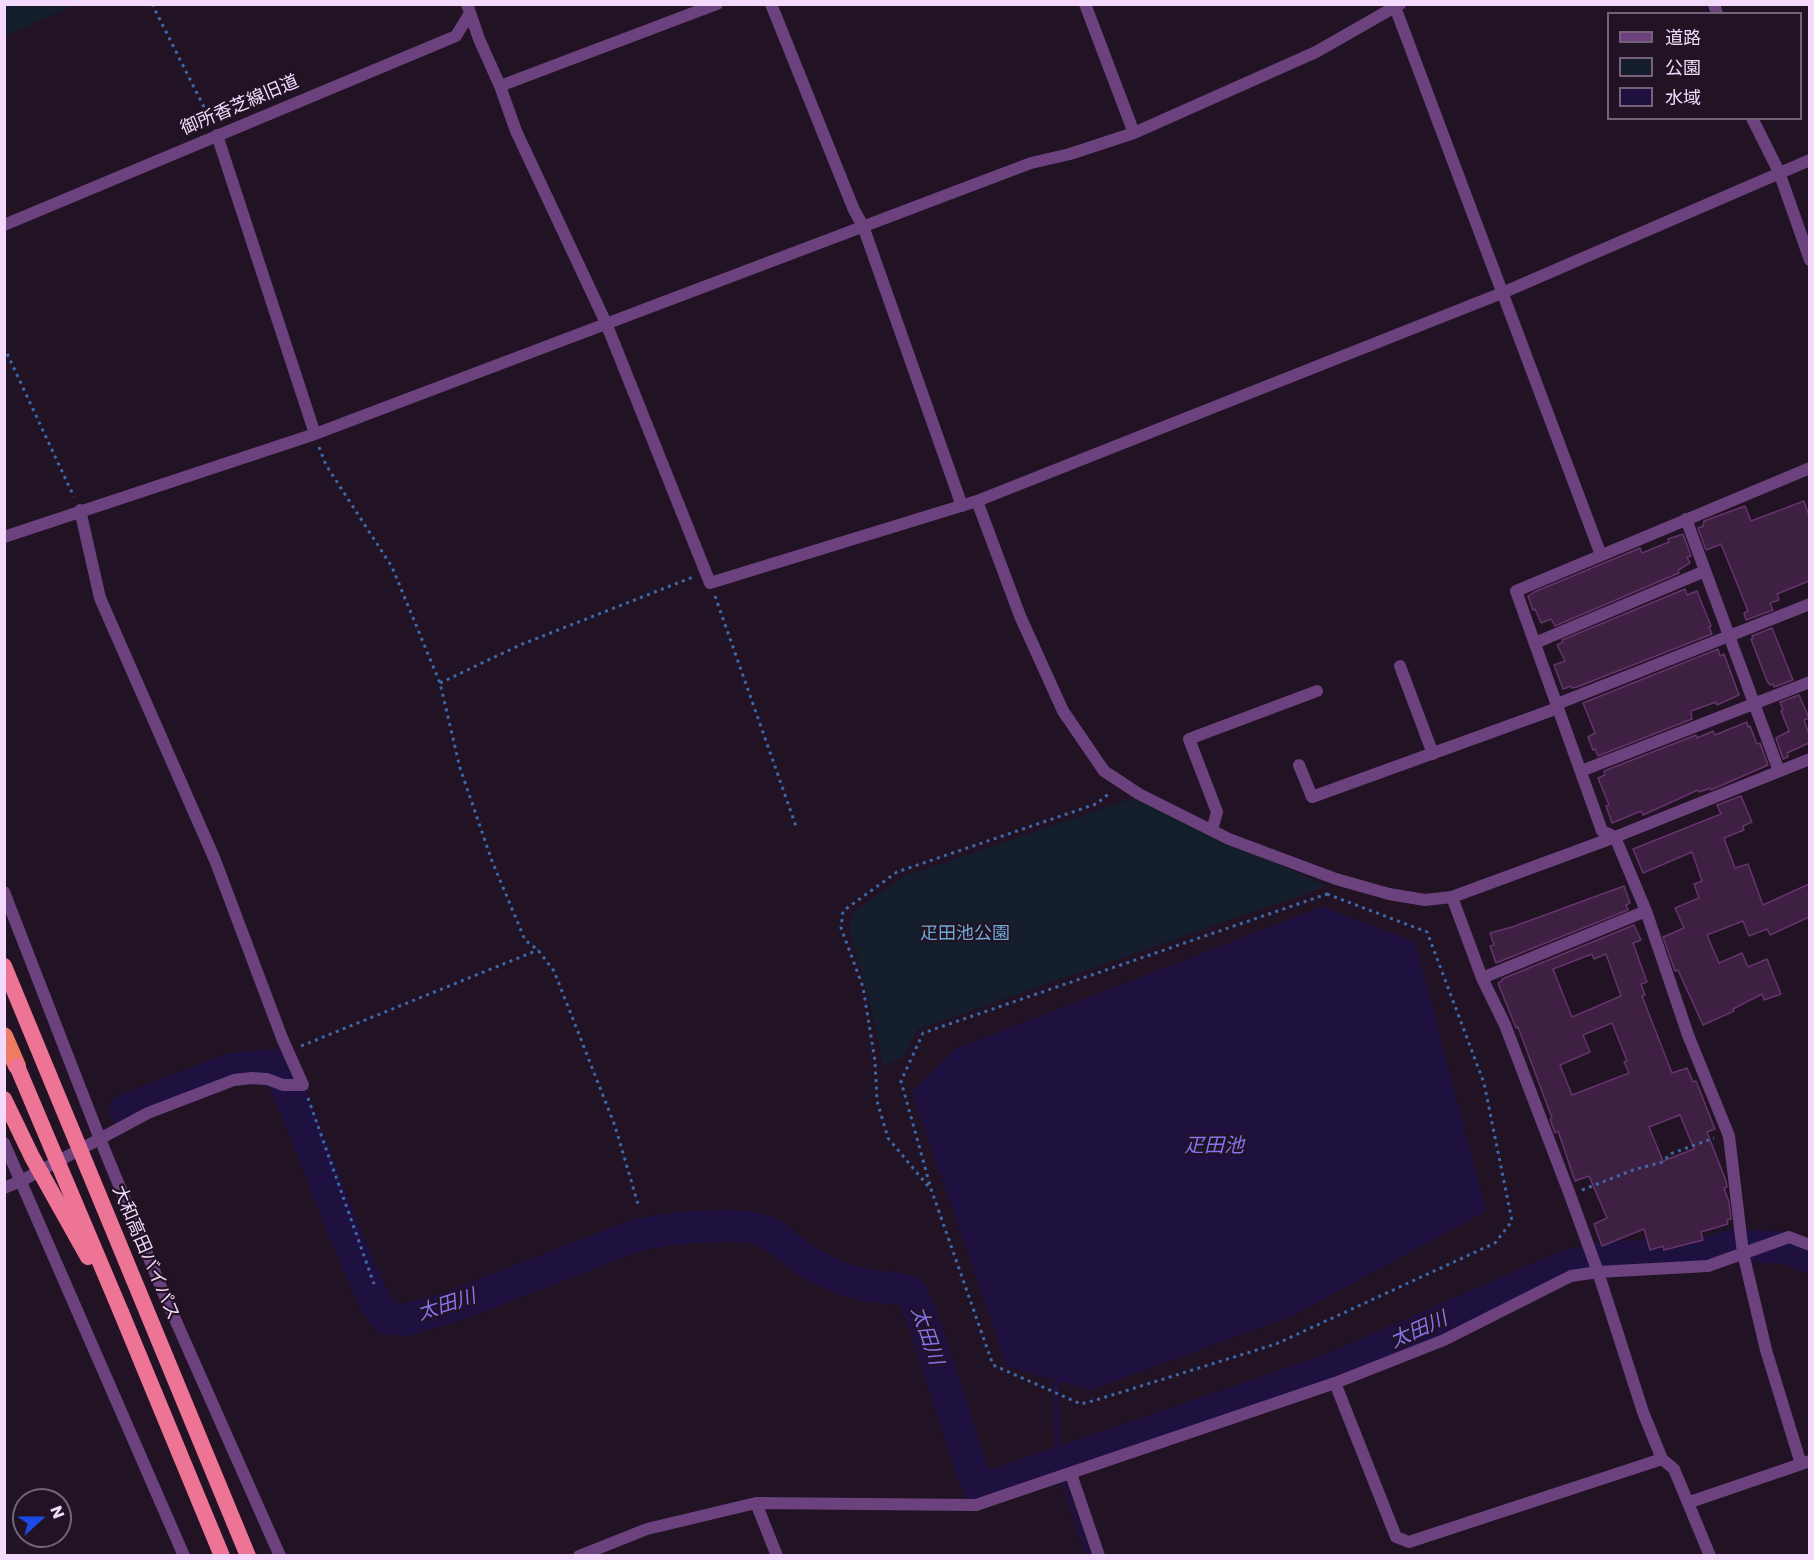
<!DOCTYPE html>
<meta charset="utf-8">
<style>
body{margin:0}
#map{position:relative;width:1814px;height:1560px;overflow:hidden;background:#211224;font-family:Poppins,"Noto Sans JP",sans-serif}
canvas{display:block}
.frame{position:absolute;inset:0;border:6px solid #f3d9fb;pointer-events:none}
.legend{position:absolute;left:1607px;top:12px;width:195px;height:108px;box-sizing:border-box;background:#211224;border:2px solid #75627a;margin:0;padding:8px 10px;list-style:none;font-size:18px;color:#f3d9fb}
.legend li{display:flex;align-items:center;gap:12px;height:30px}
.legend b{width:30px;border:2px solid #75627a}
.north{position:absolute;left:12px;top:1488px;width:60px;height:60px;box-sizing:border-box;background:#211224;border:2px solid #75627a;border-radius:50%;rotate:69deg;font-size:16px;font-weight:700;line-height:24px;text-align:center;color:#f3d9fb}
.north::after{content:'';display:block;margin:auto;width:21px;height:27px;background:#1b4ae5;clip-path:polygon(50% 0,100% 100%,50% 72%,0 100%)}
</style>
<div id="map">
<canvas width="1814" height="1560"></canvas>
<div class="frame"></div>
<ul class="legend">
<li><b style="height:8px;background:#6c427e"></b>道路</li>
<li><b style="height:16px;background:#151e2d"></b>公園</li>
<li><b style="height:16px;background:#1e103f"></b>水域</li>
</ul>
<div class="north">N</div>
</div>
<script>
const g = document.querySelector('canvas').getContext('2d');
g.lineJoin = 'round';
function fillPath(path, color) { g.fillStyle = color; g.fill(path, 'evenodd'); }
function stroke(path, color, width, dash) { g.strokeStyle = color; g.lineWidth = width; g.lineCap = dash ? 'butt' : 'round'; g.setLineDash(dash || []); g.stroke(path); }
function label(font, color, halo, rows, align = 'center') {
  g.font = font + ' Poppins,"Noto Sans JP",sans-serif'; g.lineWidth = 4.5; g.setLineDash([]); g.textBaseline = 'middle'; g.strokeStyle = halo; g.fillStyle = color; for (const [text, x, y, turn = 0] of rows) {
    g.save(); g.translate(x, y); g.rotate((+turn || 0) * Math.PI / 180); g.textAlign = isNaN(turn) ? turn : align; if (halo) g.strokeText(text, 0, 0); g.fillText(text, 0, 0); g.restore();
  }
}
fillPath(new Path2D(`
 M5 4H74V5L5 36Z
 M1132 798 1327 886 918 1029 902 1058 883 1066 877 1030 850 931 852 913 903 877Z`), '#151e2d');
fillPath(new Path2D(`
 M1322 907 1415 942 1486 1211 1294 1315 1091 1390 1007 1366 912 1092 955 1049Z`), '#1e103f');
stroke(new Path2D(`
 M1060 1376 1056 1384 1057 1464 1089 1556`), '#1e103f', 5);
stroke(new Path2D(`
 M125 1110 232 1069 276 1065C307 1127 327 1193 355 1256 364 1277 372 1300 386 1318L405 1320 451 1307 637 1235C667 1229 742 1219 769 1233 781 1239 791 1251 802 1258 813 1266 844 1280 857 1283 875 1288 893 1286 911 1292L927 1331 972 1471 981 1490 1330 1370 1569 1265 1604 1258 1713 1251 1732 1245 1787 1248 1810 1257`), '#1e103f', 32);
const building = new Path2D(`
 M1804 501 1809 516V581L1777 594 1779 600 1770 603 1773 610 1746 620 1744 613 1748 611 1721 544 1706 550 1698 528 1703 526 1704 521 1745 506 1751 521Z
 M1683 534 1691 556 1687 557 1690 563 1678 570 1679 573 1555 626 1551 619 1541 623 1535 609 1533 610 1528 596 1534 592 1640 548 1642 553 1669 542 1668 539Z
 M1685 589 1687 595 1697 591 1711 626 1709 627 1712 634 1577 687 1572 688 1571 686 1563 689 1554 665 1565 661 1557 645 1563 642 1562 640Z
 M1772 628 1793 680 1774 687 1773 684 1770 685 1767 681 1751 639 1753 638 1752 636Z
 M1718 649 1720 656 1724 654 1739 695 1717 705 1716 702 1691 711 1692 719 1598 756 1595 749 1593 750 1588 737 1595 733 1583 703Z
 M1799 695 1809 718 1804 720 1809 734V743L1787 753 1788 757 1783 759 1776 738 1789 731 1781 711 1783 710 1780 702Z
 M1747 722 1748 727 1750 726 1757 744 1760 743 1768 765 1711 790 1710 788 1699 792 1698 790 1643 815 1641 811 1612 823 1606 806 1609 805 1598 778 1605 775 1604 771 1696 735 1697 738 1713 731 1715 735Z
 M1741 796 1752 822 1743 826 1744 830 1724 838 1735 868 1748 864 1763 905 1809 884V917L1770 935 1767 929 1749 936 1743 921 1707 935 1719 963 1742 953 1748 967 1767 959 1781 994 1764 1000 1762 994 1733 1009 1734 1011 1703 1025 1678 970 1675 971 1663 937 1684 928 1675 908 1699 898 1694 884 1702 881 1692 852 1643 873 1633 849 1721 814 1717 805Z
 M1624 886 1630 903 1626 905 1628 910 1496 963 1490 946 1494 945 1490 933 1512 927Z
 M1634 925 1641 940 1633 943 1647 982 1641 984 1645 995 1642 996 1672 1073 1687 1068 1693 1082 1696 1081 1715 1129 1707 1132 1726 1181 1727 1187 1724 1188 1729 1202 1731 1219 1727 1220 1728 1224 1701 1232 1703 1240 1664 1250 1663 1246 1650 1250 1644 1229 1602 1246 1594 1224 1607 1218 1589 1176 1575 1181 1558 1131 1555 1133 1550 1119 1552 1118 1518 1027 1516 1028 1498 983 1502 981V979ZM1592 954 1594 959 1606 954 1621 996 1572 1017 1553 969ZM1612 1023 1627 1061 1624 1062 1629 1073 1572 1095 1560 1065 1590 1052 1583 1035ZM1680 1115 1694 1149 1663 1161 1649 1127Z`);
fillPath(building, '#3e2043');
stroke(building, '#65346c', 1.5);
stroke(new Path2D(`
 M152 4 212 123
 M4 347 74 497
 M319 447 326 465 392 567 440 683 460 768 492 861 525 940 538 950 554 971 615 1126 638 1204
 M715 596 797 829
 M440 683 520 645 693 577
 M1327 894 1427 932 1484 1083 1512 1221 1495 1243 1276 1344 1096 1400 1081 1404 993 1365 931 1189 901 1081 923 1033Z
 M301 1046 538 950
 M308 1098 374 1284
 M928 1186 888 1138 877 1101 875 1061 863 987 841 928 843 911 897 872 1096 804 1111 792
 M1582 1190 1633 1170 1663 1162 1670 1154 1714 1138`), '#3d68aa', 3, [3, 4.5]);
stroke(new Path2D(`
 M467 4 479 39 500 86 516 131 606 323 710 583 977 501 1502 293 1810 160
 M771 4 854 210 863 226 962 506
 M1085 4 1134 133
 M1714 4 1717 14
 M1395 7 1601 555
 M500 86 717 4
 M1752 118 1779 172 1810 260
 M217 135 315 434
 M4 225 456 36 470 13
 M1810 468 1516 591 1602 831 1615 837 1810 759
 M977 501 1020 616 1063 711 1104 771 1139 794 1229 839 1336 879 1389 894 1425 900 1452 897 1615 837 1646 911 1688 1035 1729 1136 1743 1253 1766 1350 1801 1464
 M1686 519 1779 771
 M4 537 315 434 1031 163 1070 154 1134 133 1316 52 1400 4
 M1535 643 1705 571
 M1400 666 1433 754
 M1557 704 1810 604
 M1299 765 1312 797 1558 708
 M1581 771 1810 682
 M1212 830 1217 812 1189 739 1317 691
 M1452 897 1482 978 1505 1025 1570 1195 1598 1272 1643 1412 1662 1459 1674 1469 1710 1556
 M1482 978 1646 911
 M21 1181 148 1113 234 1080 252 1078 267 1079 283 1085H303L282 1038 215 860 100 598 80 510
 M1335 1383 1396 1537 1409 1542 1662 1459
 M1071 1474 1099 1556
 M1690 1502 1810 1461
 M756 1503 777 1556
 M579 1556 647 1529 756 1503 976 1505 1335 1383 1444 1340 1571 1276 1598 1272 1708 1266 1789 1237 1810 1245`), '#6c427e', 12);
stroke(new Path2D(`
 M4 892 100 1139 163 1292 280 1556
 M4 1143 184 1556
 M4 1188 21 1181`), '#6c427e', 12);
stroke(new Path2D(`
 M121 1312 222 1556`), '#ee7495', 16);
stroke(new Path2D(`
 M4 1036 17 1066`), '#ed7c62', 18);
stroke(new Path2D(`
 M4 966 248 1556
 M17 1066 121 1312
 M4 1099 32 1157 88 1257`), '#ee7495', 16);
label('18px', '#f3d9fb', '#211224', [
 ["御所香芝線旧道",240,106,-23],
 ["大和高田バイパス",145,1253,67]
]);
label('18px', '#6da9d3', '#211224', [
 ["疋田池公園",965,934]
]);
label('italic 20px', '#8373ef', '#211224', [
 ["疋田池",1214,1147],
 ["太田川",447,1306,-18],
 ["太田川",1419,1331,-24],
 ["太田川",926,1336,71]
]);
</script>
